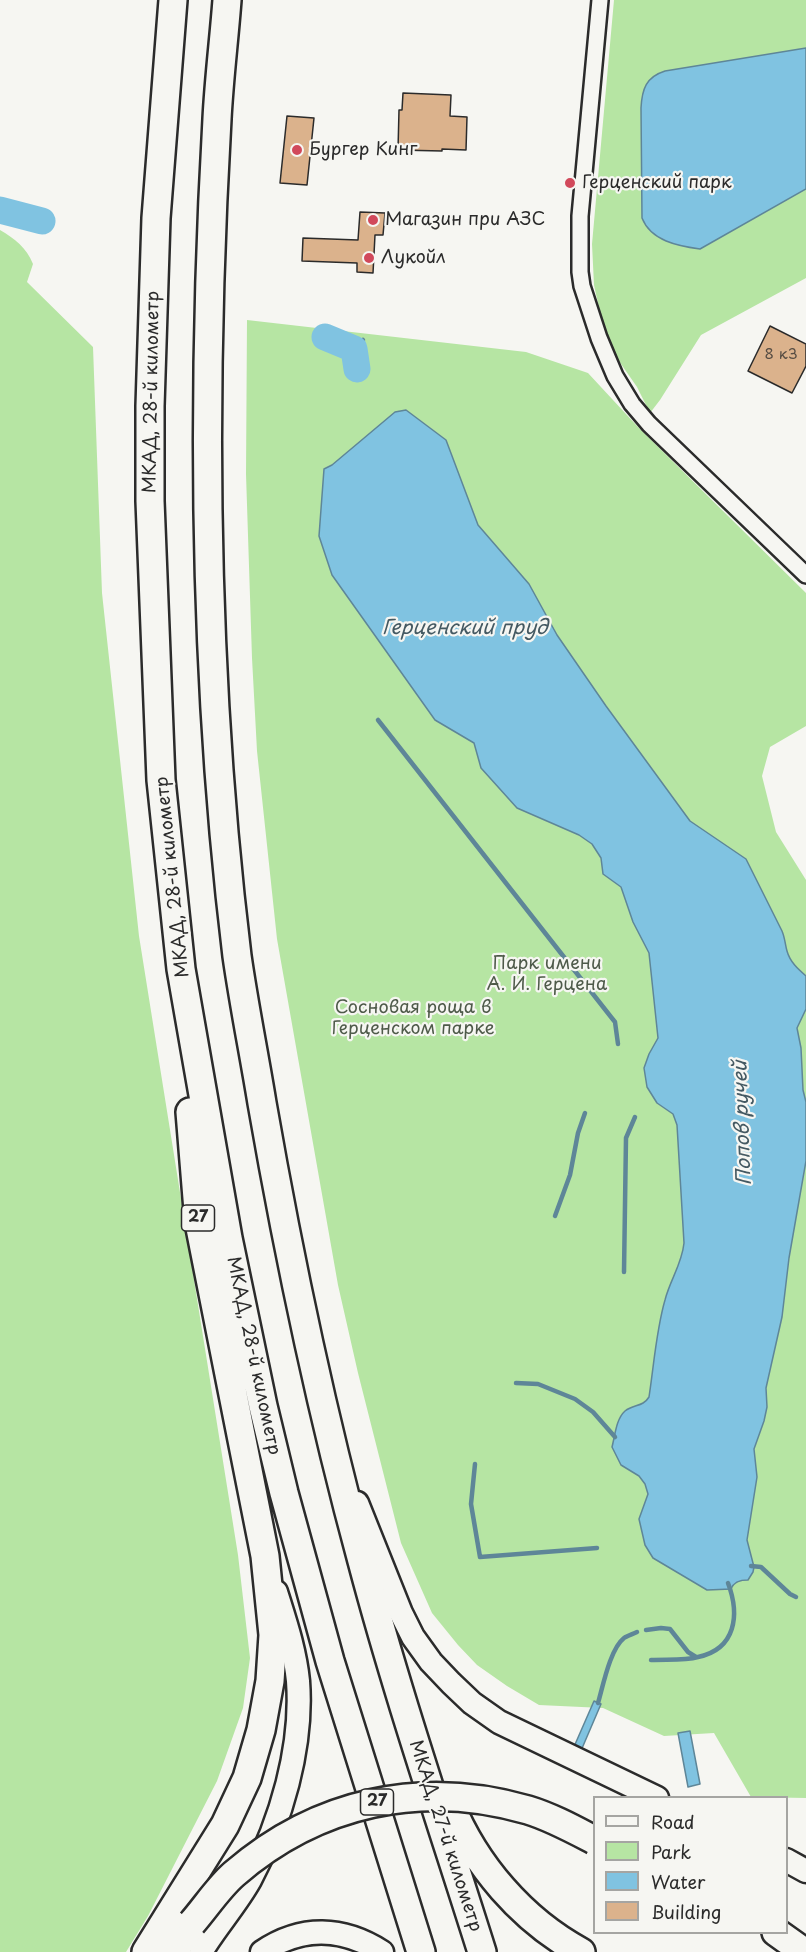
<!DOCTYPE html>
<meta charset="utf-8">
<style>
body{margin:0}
#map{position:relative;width:806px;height:1952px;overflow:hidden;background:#f6f6f2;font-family:"Playpen Sans",sans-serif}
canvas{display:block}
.legend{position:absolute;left:593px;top:1796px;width:195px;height:138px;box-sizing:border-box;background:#f6f6f2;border:2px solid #a5a5a2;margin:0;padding:8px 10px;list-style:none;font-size:18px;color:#2b2b2b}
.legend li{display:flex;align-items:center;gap:12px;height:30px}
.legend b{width:30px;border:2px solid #a5a5a2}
</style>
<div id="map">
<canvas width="806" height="1952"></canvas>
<ul class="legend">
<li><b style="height:8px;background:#f6f6f2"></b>Road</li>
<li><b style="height:16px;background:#b6e5a3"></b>Park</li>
<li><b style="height:16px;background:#80c3e1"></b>Water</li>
<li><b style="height:16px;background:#dbb28c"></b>Building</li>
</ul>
</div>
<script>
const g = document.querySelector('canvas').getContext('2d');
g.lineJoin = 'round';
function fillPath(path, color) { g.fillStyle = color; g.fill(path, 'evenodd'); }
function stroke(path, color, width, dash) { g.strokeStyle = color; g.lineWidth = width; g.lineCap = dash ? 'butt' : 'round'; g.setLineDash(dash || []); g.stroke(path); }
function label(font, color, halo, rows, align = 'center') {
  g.font = font + ' "Playpen Sans",sans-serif'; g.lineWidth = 4.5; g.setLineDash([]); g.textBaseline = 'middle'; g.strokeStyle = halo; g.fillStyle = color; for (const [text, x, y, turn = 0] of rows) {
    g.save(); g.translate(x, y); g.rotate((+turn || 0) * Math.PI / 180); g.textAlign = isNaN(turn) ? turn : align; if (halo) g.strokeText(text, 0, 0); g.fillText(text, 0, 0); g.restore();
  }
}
fillPath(new Path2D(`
 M614 0H806V278L701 335 660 400 650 413 637 387 612 351 603 326 594 285 592 244Z
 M0 230C15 239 26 247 33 264L27 282 93 347 102 593 139 936 238 1555 250 1658 243 1708 217 1781 148 1916 126 1952H0Z
 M247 320 526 352 588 373 638 427 806 593V726L770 747 762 776 776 832 806 880V1798L751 1797 714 1733 664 1736 603 1708 539 1705 507 1686 477 1665 458 1645 432 1613 401 1543 358 1373 338 1285 277 939 257 751 252 658 246 474Z`), '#b6e5a3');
const water = new Path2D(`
 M806 48V189L700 249C678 246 651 241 642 218L641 108C642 89 646 77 665 71Z
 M406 410 446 440 478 525 529 584 557 635 606 706 690 821 746 859 782 931C785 938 785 944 787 951 790 962 798 969 806 976V1009L797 1028 801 1048 803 1090 806 1102V1161L789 1258 782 1317 766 1388 767 1407 764 1421 754 1449 757 1477 747 1540 754 1567 753 1572 748 1580C741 1580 734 1581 731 1589L707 1590 653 1558 645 1545 639 1519 648 1494 645 1484 639 1476 621 1465 612 1447C615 1436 616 1419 625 1411 634 1404 643 1407 649 1397 654 1365 656 1331 665 1300 670 1280 682 1264 684 1243L677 1125 673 1114 657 1103 647 1087 644 1068 649 1054 658 1038 649 953 633 922 621 887 603 874 601 858 592 844 579 835 517 808 481 768 474 743 435 720 332 575 319 536 324 469 332 465 395 412Z
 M594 1701 601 1704 580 1753 573 1749Z
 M690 1731 700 1784 688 1787 678 1733Z`);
fillPath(water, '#80c3e1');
stroke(water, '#5e8698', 1.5);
stroke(new Path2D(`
 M354 349 363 340
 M378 720 611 1017 615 1022 618 1044
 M555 1216 570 1175 578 1133 585 1113
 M624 1272 626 1138 635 1117
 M516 1383 538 1384 575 1399 593 1412 615 1437
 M475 1464 471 1504 480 1557 597 1548
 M751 1566 761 1567 790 1594 796 1597
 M646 1630 661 1628 670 1629 688 1652 696 1657
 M651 1660C666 1659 684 1661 698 1657 736 1649 740 1615 728 1583
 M598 1703C603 1686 610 1649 624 1638 627 1636 633 1634 637 1632`), '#5e8698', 4.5);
stroke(new Path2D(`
 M0 210 42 221
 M325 337 354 349 357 369`), '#80c3e1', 27);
const building = new Path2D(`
 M403 93 451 95 450 116 467 117 466 150 442 149V151L398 150 399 110H402Z
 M287 116 314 118 307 185 280 183Z
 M360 212 385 213 383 235H375L373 273 357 272V263L302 261 303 238 358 240Z
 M770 326 806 344V366L792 393 748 371Z`);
fillPath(building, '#dbb28c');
stroke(building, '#2b2b2b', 1.5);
const street = new Path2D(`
 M600 0 580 216V272L582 286 599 338 615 376 632 404 649 424 806 575`);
const primary = new Path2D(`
 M357 1503 401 1613 413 1637 431 1662 451 1683 472 1703 499 1722 657 1798
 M786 1860 806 1871
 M201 1952C216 1927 236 1905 250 1880 281 1822 303 1747 298 1681 295 1650 285 1621 276 1592
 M262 1952C302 1925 343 1927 382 1952`);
const highway = new Path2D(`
 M173 0 156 218 150 406V501L161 780 181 969 228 1238 263 1406 284 1493 330 1661 421 1952
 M227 0C224 40 219 79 217 119 201 398 203 678 237 956 244 1005 254 1054 262 1103 289 1258 321 1410 362 1561 397 1693 441 1822 482 1952
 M450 1804C475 1865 522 1920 581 1952
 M776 1932 804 1952
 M146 1952 225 1825 247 1778 261 1730 270 1681 273 1635 265 1556 199 1223 190 1112
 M174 1952 192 1923`);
stroke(street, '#2b2b2b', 20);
stroke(primary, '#2b2b2b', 27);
stroke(highway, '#2b2b2b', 32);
stroke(street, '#f6f6f2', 15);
stroke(primary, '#f6f6f2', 22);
stroke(highway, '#f6f6f2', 27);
const highwayBridge = new Path2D(`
 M192 1923C206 1907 218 1888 234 1874 317 1802 422 1779 528 1810 551 1817 573 1829 594 1840`);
stroke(highwayBridge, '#2b2b2b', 32, []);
stroke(highwayBridge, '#f6f6f2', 27);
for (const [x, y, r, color] of [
 [297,150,6,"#d1495b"],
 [570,183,6,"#d1495b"],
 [373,220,6,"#d1495b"],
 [369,258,6,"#d1495b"]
]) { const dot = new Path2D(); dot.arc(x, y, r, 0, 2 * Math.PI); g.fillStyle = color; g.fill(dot); stroke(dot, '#f6f6f2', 2); }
label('15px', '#574d43', null, [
 ["8 к3",781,355]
]);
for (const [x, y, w] of [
 [198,1218,33],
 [377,1802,33]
]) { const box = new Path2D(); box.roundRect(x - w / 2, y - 13, w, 26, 4.5); g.fillStyle = '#f6f6f2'; g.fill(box); stroke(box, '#2b2b2b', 1.5); }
label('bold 16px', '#2b2b2b', null, [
 ["27",198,1218],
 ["27",377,1802]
]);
label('18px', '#2b2b2b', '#f6f6f2', [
 ["Бургер Кинг",309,150],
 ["Герценский парк",582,183],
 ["Магазин при АЗС",385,220],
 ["Лукойл",381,258]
], 'left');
label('18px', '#2b2b2b', '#f6f6f2', [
 ["МКАД, 28-й километр",152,392,-89],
 ["МКАД, 28-й километр",173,877,-96],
 ["МКАД, 28-й километр",253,1356,78],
 ["МКАД, 27-й километр",445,1836,72]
]);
label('18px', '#4e5a49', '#f6f6f2', [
 ["Парк имени",547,964],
 ["А. И. Герцена",547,985],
 ["Сосновая роща в",413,1008],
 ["Герценском парке",413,1029]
]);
label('italic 20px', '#445962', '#f6f6f2', [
 ["Герценский пруд",465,628],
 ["Попов ручей",743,1123,-92]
]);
</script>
